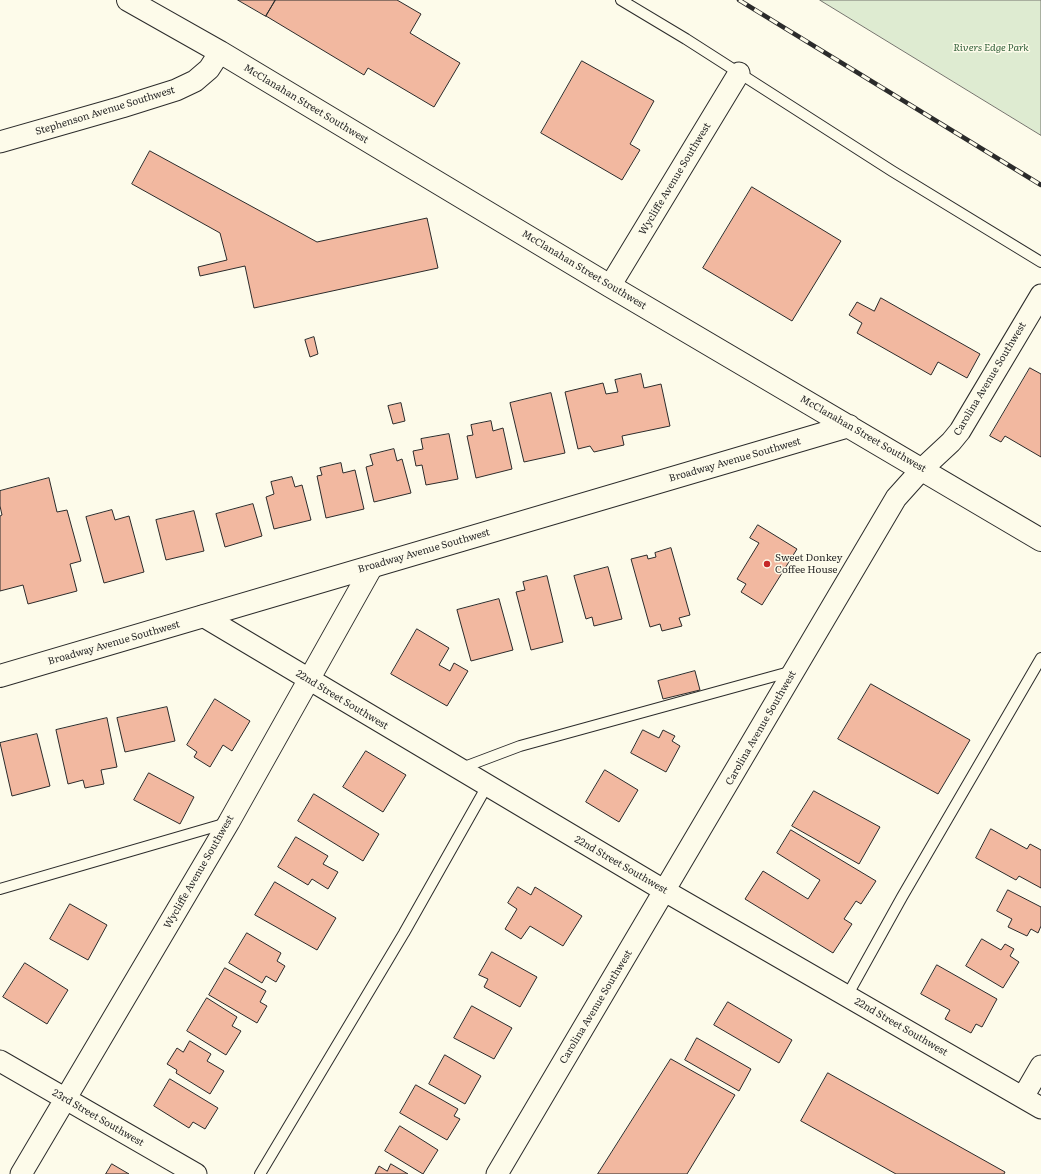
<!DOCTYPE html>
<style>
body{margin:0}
canvas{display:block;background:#fdfbea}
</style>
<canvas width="1041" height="1174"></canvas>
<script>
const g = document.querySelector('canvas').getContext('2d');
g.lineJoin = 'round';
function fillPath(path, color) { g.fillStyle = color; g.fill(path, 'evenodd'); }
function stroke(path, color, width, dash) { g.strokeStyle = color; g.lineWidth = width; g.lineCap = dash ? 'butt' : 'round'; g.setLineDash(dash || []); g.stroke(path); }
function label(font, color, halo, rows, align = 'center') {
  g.font = font + ' Literata,serif'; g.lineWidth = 3; g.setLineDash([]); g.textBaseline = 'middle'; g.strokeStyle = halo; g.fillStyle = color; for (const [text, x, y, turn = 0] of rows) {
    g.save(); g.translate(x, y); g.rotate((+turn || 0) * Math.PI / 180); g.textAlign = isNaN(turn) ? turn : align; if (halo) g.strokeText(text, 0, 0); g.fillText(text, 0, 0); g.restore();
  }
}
const green = new Path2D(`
 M820 0H1041V135Z`);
fillPath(green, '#deebd1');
stroke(green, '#74746e', 1);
const building = new Path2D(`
 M238 0H275L266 16Z
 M276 0H397L421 14 410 33 460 63 434 107 368 68 364 75 266 16Z
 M582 61 654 101 630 144 640 150 622 180 541 133Z
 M150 151 317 242 427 218 438 268 254 308 245 266 200 276 198 267 227 260 220 233 132 184Z
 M752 187 841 241 792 321 703 268Z
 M881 298 980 354 967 378 938 362 931 375 857 333 862 323 849 315 857 302 874 311Z
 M314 337 318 354 310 357 305 340Z
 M1030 368 1041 374V457L1005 436 1001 442 990 436Z
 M641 374 644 388 661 384 670 426 622 436 624 445 594 452 590 446 578 449 565 392 603 383 606 394 618 392 615 380Z
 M551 393 565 453 524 462 510 403Z
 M401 403 405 421 393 424 388 406Z
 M491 421 493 431 503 428 512 469 476 478 467 436 473 435 471 425Z
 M449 434 458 479 426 485 422 465 416 466 413 451 423 449 421 439Z
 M394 449 397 461 402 459 411 493 374 502 366 467 373 465 370 455Z
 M341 463 343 473 355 470 364 509 326 518 317 476 322 475 320 468Z
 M292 477 295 487 302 485 311 520 274 529 266 497 274 494 271 482Z
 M49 478 57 512 67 510 81 561 70 564 77 591 28 604 23 585 0 591V516L2 515 0 506V491Z
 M253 504 262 536 225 547 216 514Z
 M112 510 115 520 129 516 144 572 104 583 86 517Z
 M194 511 204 551 166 560 156 520Z
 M758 525 797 549 762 605 741 592 746 584 737 579 759 543 750 538Z
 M671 548 690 615 679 618 682 626 662 631 660 624 650 627 631 559 647 555 648 559 656 557 655 553Z
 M608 567 622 619 594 626 592 617 586 619 574 576Z
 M547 576 563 642 531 650 516 592 525 590 523 582Z
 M499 599 513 650 471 661 457 610Z
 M417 629 449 648 439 665 450 671 454 663 468 671 447 706 391 674Z
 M695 671 700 690 663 699 658 681Z
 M871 684 970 740 938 794 838 739Z
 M215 699 250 721 232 751 223 745 210 767 194 757 197 752 187 745Z
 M167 707 175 741 125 752 117 718Z
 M107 718 117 767 101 770 104 784 85 788 83 780 68 784 56 730Z
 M643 730 659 738 663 730 675 736 672 741 680 746 666 772 631 753Z
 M37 734 50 786 12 796 0 743Z
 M366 751 406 775 383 812 343 787Z
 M605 770 638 790 619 822 586 802Z
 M149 773 194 797 180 824 134 800Z
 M814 791 880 827 859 864 792 826Z
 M314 794 379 834 363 861 298 821Z
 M991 829 1027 849 1030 844 1041 850V888L1019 876 1016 880 976 858Z
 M791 830 876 881 861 904 856 901 844 919 852 924 833 953 745 899 763 871 808 899 820 880 777 853Z
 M296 837 328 856 323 864 338 872 328 889 312 879 308 885 278 867Z
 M275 882 336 918 317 950 255 915Z
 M518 887 531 895 535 887 582 916 563 946 530 926 521 939 505 929 517 909 508 903Z
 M1008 890 1041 907V926L1038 933 1031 929 1027 936 1008 927 1012 919 997 911Z
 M70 904 107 925 88 960 50 939Z
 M247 933 281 953 277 961 285 966 276 982 266 976 262 983 229 963Z
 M982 939 1001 950 1005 944 1014 949 1010 956 1019 962 1003 988 966 966Z
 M492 952 537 977 520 1007 484 987 488 979 479 975Z
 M25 963 68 990 47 1024 3 997Z
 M937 965 997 999 982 1027 976 1024 971 1033 945 1019 950 1010 921 994Z
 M225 968 266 991 260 1002 267 1006 257 1023 209 995Z
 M207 998 237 1017 232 1026 241 1031 226 1055 187 1031Z
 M728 1002 792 1040 779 1063 714 1025Z
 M472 1006 512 1028 494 1059 454 1038Z
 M697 1038 751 1069 739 1091 685 1060Z
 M190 1041 211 1054 207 1061 224 1071 210 1094 176 1073 177 1070 167 1064 177 1048 183 1052Z
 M445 1055 481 1076 465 1104 429 1084Z
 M671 1059 735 1095 687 1174H598Z
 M828 1073 1005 1172 1004 1174H896L801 1121Z
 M170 1079 218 1108 205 1129 193 1122 189 1128 154 1106Z
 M416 1085 458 1109 454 1116 460 1119 447 1140 400 1113Z
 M400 1126 438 1150 423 1174 385 1151Z
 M112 1164 129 1174H106Z
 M391 1164 408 1174H375L379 1166 387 1171Z`);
fillPath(building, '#f2b8a0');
stroke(building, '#2b2b2b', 1);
const lane = new Path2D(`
 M621 0 686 39 892 171 1041 262
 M459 769 520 746 793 671
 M0 889 227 823
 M847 996 902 897 1041 658
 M260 1174 404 933 487 786`);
const street = new Path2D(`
 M0 142 122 107 176 90 195 81 209 69 220 52
 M610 286 739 73
 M203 616 665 891 1041 1108
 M0 1061 196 1174
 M1023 1097 1041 1066
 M21 1174 229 822 372 567
 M497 1174 896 498 922 469 951 442 960 431 1041 295`);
const secondary = new Path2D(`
 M128 0 220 52 610 286 1041 540
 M0 676 849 426`);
stroke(lane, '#2b2b2b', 12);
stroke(street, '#2b2b2b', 23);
stroke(secondary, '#2b2b2b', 24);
stroke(lane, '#fdfbea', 10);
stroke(street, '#fdfbea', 21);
stroke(secondary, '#fdfbea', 22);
const rail = new Path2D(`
 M739 0 1041 185`);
stroke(rail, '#2b2b2b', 4.5);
stroke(rail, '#fdfbea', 3, [9]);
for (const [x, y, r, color] of [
 [767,564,4,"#c62828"]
]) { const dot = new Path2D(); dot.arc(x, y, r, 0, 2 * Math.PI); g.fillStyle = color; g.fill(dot); stroke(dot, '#fdfbea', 1.5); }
label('italic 10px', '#34623c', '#fdfbea', [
 ["Rivers Edge Park",991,48]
]);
label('10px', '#2b2b2b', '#fdfbea', [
 ["McClanahan Street Southwest",306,104,31],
 ["Stephenson Avenue Southwest",105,111,-17],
 ["Wycliffe Avenue Southwest",675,179,-59],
 ["McClanahan Street Southwest",584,270,31],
 ["Carolina Avenue Southwest",990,379,-59],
 ["McClanahan Street Southwest",863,434,30],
 ["Broadway Avenue Southwest",735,460,-16],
 ["Broadway Avenue Southwest",424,551,-16],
 ["Broadway Avenue Southwest",114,643,-16],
 ["22nd Street Southwest",342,700,31],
 ["Carolina Avenue Southwest",761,728,-60],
 ["22nd Street Southwest",621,865,30],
 ["Wycliffe Avenue Southwest",199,872,-60],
 ["Carolina Avenue Southwest",596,1007,-59],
 ["22nd Street Southwest",901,1027,30],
 ["23rd Street Southwest",98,1118,30]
]);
label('10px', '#2b2b2b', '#fdfbea', [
 ["Sweet Donkey",775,558],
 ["Coffee House",775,570]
], 'left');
</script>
